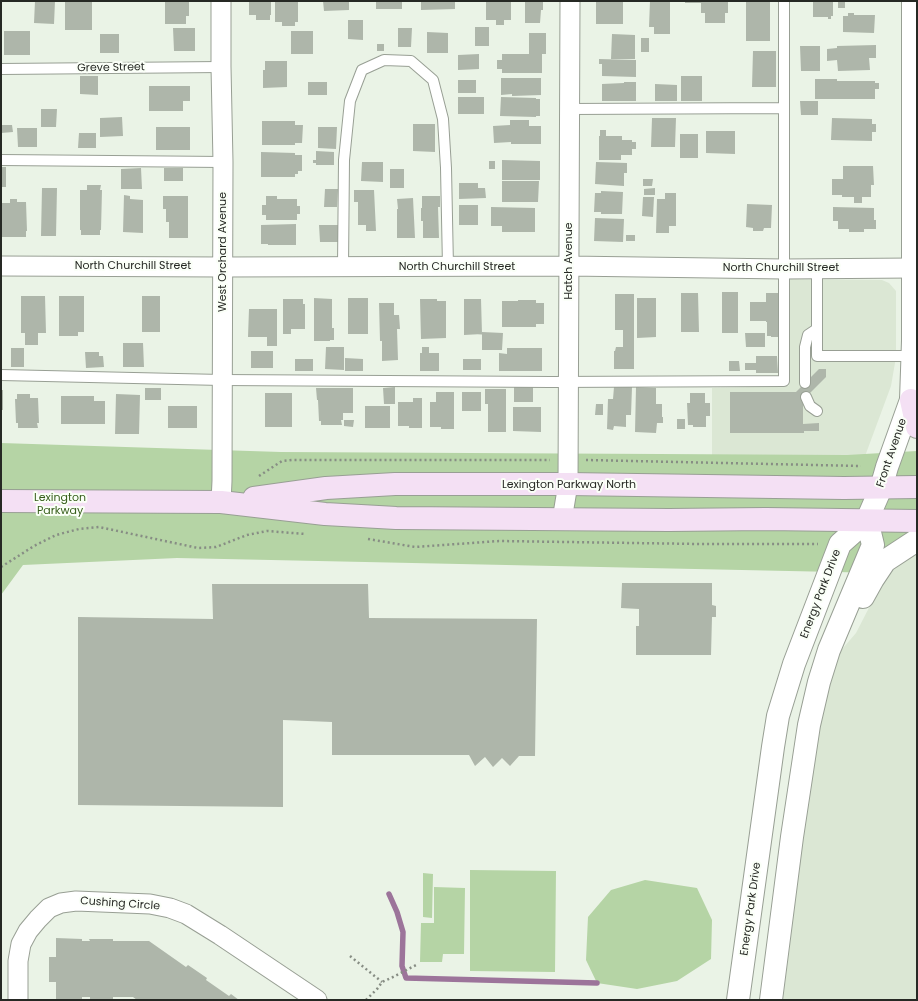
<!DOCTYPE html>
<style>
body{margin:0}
#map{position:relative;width:918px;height:1001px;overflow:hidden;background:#eaf3e6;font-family:Poppins,sans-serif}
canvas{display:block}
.frame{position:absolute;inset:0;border:2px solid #262924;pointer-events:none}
</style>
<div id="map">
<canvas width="918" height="1001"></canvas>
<div class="frame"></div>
</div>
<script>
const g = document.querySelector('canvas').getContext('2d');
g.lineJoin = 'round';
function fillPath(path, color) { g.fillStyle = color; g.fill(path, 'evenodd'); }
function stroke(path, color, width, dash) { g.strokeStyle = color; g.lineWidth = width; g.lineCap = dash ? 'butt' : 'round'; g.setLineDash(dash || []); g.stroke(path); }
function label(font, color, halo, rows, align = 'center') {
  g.font = font + ' Poppins,sans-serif'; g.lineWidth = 4; g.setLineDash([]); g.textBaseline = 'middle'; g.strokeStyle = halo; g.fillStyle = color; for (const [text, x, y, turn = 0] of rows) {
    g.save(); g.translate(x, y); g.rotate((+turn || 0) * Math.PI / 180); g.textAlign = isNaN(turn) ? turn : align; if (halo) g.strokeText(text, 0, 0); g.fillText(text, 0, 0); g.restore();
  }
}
fillPath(new Path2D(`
 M789 279 882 280 889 283 896 291V357L891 386 861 467 712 475V388L789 386Z
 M903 555H917V1000H783L819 713 837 655 856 633 874 598 883 573Z`), '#dbe7d4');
fillPath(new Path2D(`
 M1 443 281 452 847 455 917 451V555H903L883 573 177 558 23 565 1 595Z
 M470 870 556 871 555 972 470 971Z
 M423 873 433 874 432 918 423 917Z
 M645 880 697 888 712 920 711 959 677 981 637 989 597 983 586 960 588 917 611 890Z
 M434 887 465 888 464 954H443L442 962H420L421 923H434Z`), '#b5d4a5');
stroke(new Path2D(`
 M389 894 397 912 403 932 402 966 406 978 597 983`), '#9c749a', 5.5);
fillPath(new Path2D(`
 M35 1H55L54 24 34 23Z
 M65 1H92V30H65Z
 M165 1H189V16H186V24H165Z
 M249 1H271V15H270V20H256V15H249Z
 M275 1H298V22H295V26H282V22H275Z
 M323 1H349V10L324 11Z
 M376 1H402V9H376Z
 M421 1H455V9L421 10Z
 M486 1H511V20H504V25H496V20H486Z
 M525 1H543V10H541L540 23H525Z
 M596 1H623V24H596Z
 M650 1H670V34H654V27H649Z
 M685 1H728V13H725V23H705V13H701V3H685Z
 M746 1H770V41H746Z
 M813 1H833V16H831V19H828V17H813Z
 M838 1H845V8H838Z
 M848 13H854V15H875L874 33 843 32V16H848Z
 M348 20H363V40L348 39Z
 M475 27H489V46H475Z
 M173 28H195V51H174Z
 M398 28H412L411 47H398Z
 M4 31H30V55H4Z
 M291 31H313V54H291Z
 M427 32 448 33V53H427Z
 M529 33H546V54H529Z
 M100 34H119V53H100Z
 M612 34 635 35V59H611Z
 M641 38H649V52H641Z
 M377 44H384V51H377Z
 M876 45V58H869L870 70 838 71 837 60 827 61V49L837 48V46Z
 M800 46H820V71H801Z
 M753 51H776V87H752Z
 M479 54V69L458 70V55Z
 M502 54H542V73H502V69H497V60H502Z
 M599 59 636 60V77L602 76V64H599Z
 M265 61H287V87L263 88V70H265Z
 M80 76H98V95L80 94Z
 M681 76H702V101H681Z
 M501 78H541V95L512 96V94L501 95Z
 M815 79H837V81H875V83H879V89H875V99H815Z
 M458 80H476V93H458Z
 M308 82H327V95H308Z
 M624 82H636V101H602V84L624 83Z
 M655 84 677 85V101H655Z
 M149 86H190V101H183V111H149Z
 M458 97H484V114H458Z
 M501 97 536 98V99H540V116H536V117L500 116Z
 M800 101H818V115H801Z
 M41 109H57L56 127H41Z
 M122 117 123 136 100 137V118Z
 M652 118H676L675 147H651Z
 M832 118 872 119V124H876V132H872V141L831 140Z
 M510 120H529V126H541V144H511V142L494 143 493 126 510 125Z
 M262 121H295V125H303L302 143H295V145H262Z
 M413 124H435V152L413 151Z
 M1 125H12L13 132 1 133Z
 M156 127H190V150H156Z
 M318 127H337L336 149 318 148Z
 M17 128H37V147H18Z
 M600 130H606V136H622V140H632V142H636V149H632V155H621V160H599V136H600Z
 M706 131H735V154L706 153Z
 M79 133H96V148H78Z
 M680 134H698V158H680Z
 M316 151 334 152V165H316V163H313V160H316Z
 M261 152 295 153V155H302V171H298V174H295V177H261Z
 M502 160 540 161V180H502Z
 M489 161H495V169H489Z
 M362 162H383V182L361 181Z
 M596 162 627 163V173H624V186L595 184Z
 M843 166H873L874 185H871V197H862V203H854V197H842V195H832V179H843Z
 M1 167H6V187H1Z
 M141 168 142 189H121V169Z
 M164 168H183V181H164Z
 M390 169H404V188H390Z
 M643 179H653L652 186H643Z
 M502 181H539L538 202H502Z
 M459 183H478V188H485L486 198 459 199Z
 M87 185H101L100 190H102L101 230H100V235H81V230H80V190H87Z
 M42 188H57L56 236H41Z
 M655 188V195H644V189Z
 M325 189H338L337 207H324Z
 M354 190H374L376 231H366V225H358V202H354Z
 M601 191 623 192 622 214H601V212H594L595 193H601Z
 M665 193H676V226H669V233H656L657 199H665Z
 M124 195 130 196V199L143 200V233L123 232Z
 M163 196H188V238H169V222H166V209H163Z
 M266 196H277V199H297V206H300V214H297V220H266V215H262V205H266Z
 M422 196H440V207H438L439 238H423V221H421V208H422Z
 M643 197H654L653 217 642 216Z
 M413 198 415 238H397V209H398L397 199Z
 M10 199H17V202H26L27 231H26V237H2L1 203H10Z
 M747 204 772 205 771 228H764L763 231H753V228L746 227Z
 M459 205H478V225H459Z
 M491 207 535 208V232H502V226H491Z
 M833 207 874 208V220H876V229H864V232H849V229H838V221H833Z
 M595 218 624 219 623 242 594 241Z
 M296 224V245H268V244H261V225Z
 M319 225H339V242H320Z
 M626 235H635V241H626Z
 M722 292H738V333H722Z
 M681 293H698L699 332H681Z
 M766 293H782L783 337H771V336H767V322H766V321H750V302H766Z
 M615 294H634V369H614V351H615L616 347H623V330H615Z
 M21 296H45L46 333H38V345H25V333H21Z
 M59 296H84V332H78V336H59Z
 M142 296H160V332H142Z
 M314 298 332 299V328H334V340H330V341H314Z
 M348 298H368V334H348Z
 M637 298H656V337L637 338Z
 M283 299H303V304H305V329H291V334H283Z
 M420 299H437V301H446V338L421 339Z
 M464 299H481L482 334 464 335Z
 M518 300H536V303H544V324H536V327H502V301H518Z
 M379 303H394V315H399L400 329H397L398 360 382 361V341H380Z
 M249 309H277V346H267V337H248Z
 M482 332 503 333 502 350H482Z
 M745 333H765V347H746Z
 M123 343H143L144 367H123Z
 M326 347H344V370L325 369Z
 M422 347H429V353H439V371H420V353H422Z
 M11 348H24V367H11Z
 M507 348H542V371H499V353L507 354Z
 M251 351H273V368H251Z
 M85 352H99V356H103L104 367 86 368Z
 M756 356H777L778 373H756V370H745V363H756Z
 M345 358 363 359V371H345Z
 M295 359H313V371H295Z
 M463 359H481V370H463Z
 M729 361H739L740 371H729Z
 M819 369H826V377L803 400V424L819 423V431H804V433H730V392H796Z
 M514 386 533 387V402H514Z
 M395 387V404H384L383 388Z
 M614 387H632L631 415H626V427L614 426 613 430 607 429 608 399H613Z
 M636 387 656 388V404H662V417H663V423H657L656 433 635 432Z
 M145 388H161V400H145Z
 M316 388H353V413H343V420H341L342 425H321V421H319L318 400H317Z
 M485 389H506V432H488V404H485Z
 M1 390H3V410H1Z
 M436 392H454V429H441V427H430V402H436Z
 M462 392H481V411H462Z
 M265 393H292V427H265Z
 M690 393H705V403H710V416H706V427H693V425H688L687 403H690Z
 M17 394H30V398H38L39 423H37L38 428H18V423H16L15 399H17Z
 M116 394 140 395 139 434H115Z
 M61 396H94V401H105V424H61Z
 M413 398H422V428H409V426H398V402H413Z
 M596 404H603V415H595Z
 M168 406H197V428H168Z
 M365 406H390V428H365Z
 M513 407H541V432L513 431Z
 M677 419H685V429H677Z
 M344 420H354L353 427 344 426Z
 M622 583H712V605L716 606V617H712L711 655H636V626H639V609L621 608Z
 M212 584H368L369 618 537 619 535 756H519L510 766 502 758 493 767 485 757 475 766 469 755H332V722L283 720V807L78 805V617L213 619Z
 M56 938 82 939V941H90L89 939H113V941H149L186 967 188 965 207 978 206 980 229 996 231 994 239 1000H137L133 997H113V999H90V997H82V1000H56V982H49V957H56Z`), '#aeb6aa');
const service = new Path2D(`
 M1 69 221 67
 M569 109 784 108
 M1 160 223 162
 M343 266 344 160 350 101 362 70 384 60 411 61 433 80 443 119 446 168 448 267
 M817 269V356H915
 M1 375 222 380 551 382 784 381V1
 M805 383V347L808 335 817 329
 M806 397 810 406 817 411`);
const minor = new Path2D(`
 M1 266 222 267 569 266 784 269 913 268
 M221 502 222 481 223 162 221 67V1
 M562 520 568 484 570 1
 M18 1000V961L21 944 28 931 38 919 49 908 61 903 76 901 150 904 170 908 186 914 220 935 317 1000`);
const tertiary = new Path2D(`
 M863 597 873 579 885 561 917 540
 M738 1000 773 747 778 716 794 664 840 544 867 520 881 488 887 467 911 400 913 341V1
 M771 1000 792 837 809 725 819 682 829 650 873 545 867 520`);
const secondary = new Path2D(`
 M911 400 917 427
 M254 498 326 488 395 484H568L844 488 917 487
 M1 501 221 502 325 514 396 518 669 520 766 519 917 521`);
stroke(service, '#989f94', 12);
stroke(minor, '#989f94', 21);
stroke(tertiary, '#989f94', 24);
stroke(secondary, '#989f94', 24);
stroke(new Path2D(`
 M586 460 861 466
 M259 476 282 461 292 460H550
 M368 539 415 547 499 541 700 544H818
 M1 567 34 546 56 535 79 529 99 527 198 548 216 547 247 535 267 531 306 534
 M350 956 382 982
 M366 1000 378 988 382 982 393 977 418 964`), '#878d84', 2.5, [2, 3]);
stroke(service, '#fff', 10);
stroke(minor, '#fff', 19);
stroke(tertiary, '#fff', 22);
stroke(secondary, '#f4e0f4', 22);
label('11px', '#262924', '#fafff7', [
 ["Greve Street",111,68,-1],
 ["West Orchard Avenue",223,252,-90],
 ["Hatch Avenue",569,261,-90],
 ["North Churchill Street",133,266],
 ["North Churchill Street",457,267],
 ["North Churchill Street",781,268],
 ["Front Avenue",892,453,-71],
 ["Lexington Parkway North",569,485],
 ["Energy Park Drive",821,594,-69],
 ["Cushing Circle",120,904,4],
 ["Energy Park Drive",751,909,-82]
]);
label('11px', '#365d1a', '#fafff7', [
 ["Lexington",60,498],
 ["Parkway",60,511]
]);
</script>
